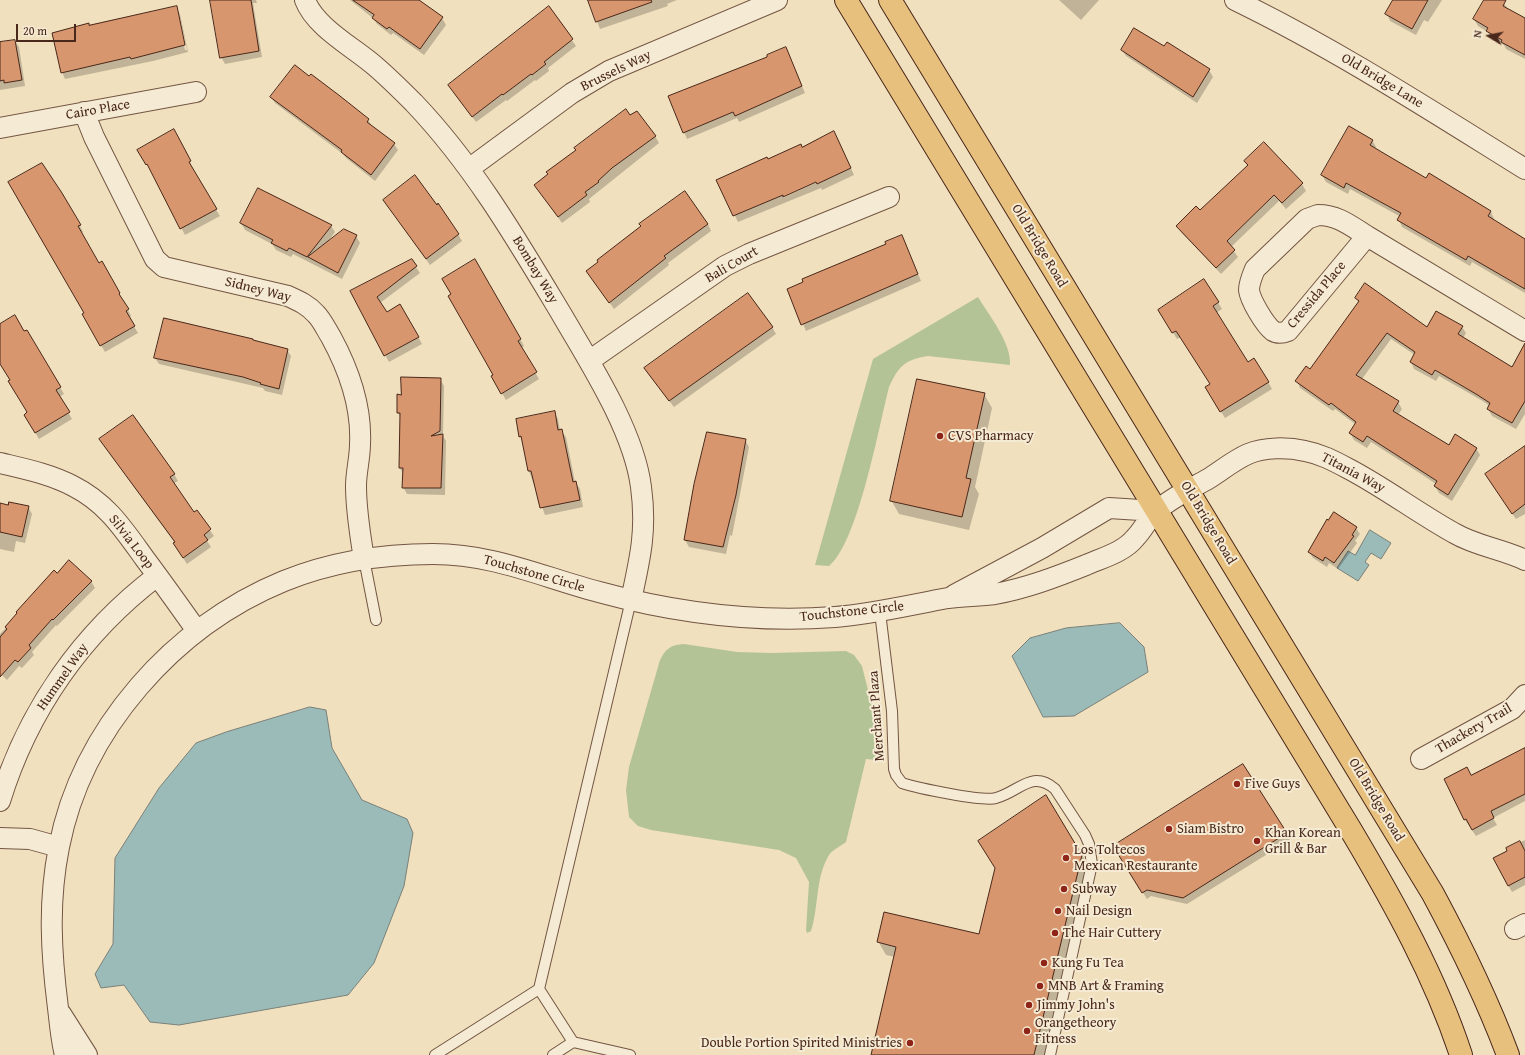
<!DOCTYPE html>
<style>
body{margin:0}
#map{position:relative;width:1525px;height:1055px;overflow:hidden;background:#f0e0bd;font-family:"Gentium Book Plus",serif}
canvas{display:block}
.north{position:absolute;left:1469px;top:16px;width:40px;height:40px;-webkit-text-stroke:3px #f5ebd4;paint-order:stroke;rotate:280deg;font-size:11px;font-weight:700;line-height:16px;text-align:center;color:#49271a}
.north::after{content:'';display:block;margin:auto;width:14px;height:18px;background:#49271a;clip-path:polygon(50% 0,100% 100%,50% 72%,0 100%)}
.scale{position:absolute;left:16px;top:24px;width:60px;height:18px;box-sizing:border-box;border:2px solid #49271a;border-top:0;padding-left:5px;font-size:12px;line-height:14px;white-space:nowrap;color:#49271a;-webkit-text-stroke:3px #f5ebd4;paint-order:stroke}
</style>
<div id="map">
<canvas width="1525" height="1055"></canvas>
<div class="north">N</div>
<div class="scale">20 m</div>
</div>
<script>
const g = document.querySelector('canvas').getContext('2d');
g.lineJoin = 'round';
function fillPath(path, color) { g.fillStyle = color; g.fill(path, 'evenodd'); }
function stroke(path, color, width, dash) { g.strokeStyle = color; g.lineWidth = width; g.lineCap = dash ? 'butt' : 'round'; g.setLineDash(dash || []); g.stroke(path); }
function label(font, color, halo, rows, align = 'center') {
  g.font = font + ' "Gentium Book Plus",serif'; g.lineWidth = 4; g.setLineDash([]); g.textBaseline = 'middle'; g.strokeStyle = halo; g.fillStyle = color; for (const [text, x, y, turn = 0] of rows) {
    g.save(); g.translate(x, y); g.rotate((+turn || 0) * Math.PI / 180); g.textAlign = isNaN(turn) ? turn : align; if (halo) g.strokeText(text, 0, 0); g.fillText(text, 0, 0); g.restore();
  }
}
fillPath(new Path2D(`
 M978 297C989 315 1012 344 1010 365L928 356C904 360 899 366 889 387 879 426 858 543 829 566L815 565 873 359Z
 M684 644 737 652 772 653 846 651 854 655 862 666 878 730 877 760 866 759 846 842C841 846 832 850 829 855 815 878 819 907 811 931L807 933 806 930 809 882 796 858 779 850 651 830 638 826 629 817 626 790 629 767 660 660C666 648 671 645 684 644Z`), '#b4c395');
const water = new Path2D(`
 M1370 530 1391 543 1381 559 1371 553 1365 562 1369 565 1358 581 1337 568 1348 551 1355 555Z
 M1120 623 1144 647 1148 672 1074 716 1043 717 1012 656 1030 638 1066 628Z
 M310 707 326 710 332 748 362 800 407 819 413 833 404 886 374 963 348 995 179 1025 150 1022 124 985 101 988 95 974 113 944 115 858 159 788 196 743 226 732Z`);
fillPath(water, '#9bbbb8');
stroke(water, '#7a8079', 1);
fillPath(new Path2D(`
 M211 0H256L257 3H253L262 57 225 64 221 57Z
 M350 0H418L442 18 446 25 424 55 393 33 391 35 377 24 374 19Z
 M589 0H677L667 4 668 6 600 29Z
 M1059 0H1099L1081 20Z
 M1394 0H1442L1428 22 1424 20 1416 35 1390 21 1387 14Z
 M1485 0H1499L1504 3 1508 10 1525 21V59L1506 49 1504 45 1491 38 1488 32 1478 26 1474 19Z
 M176 8 180 14 188 52 153 61 65 79 62 72 89 26ZM177 13H179L187 50H185Z
 M549 8 576 46 548 68 549 71 536 81 535 80 507 101 506 100 476 122 450 86Z
 M15 41 19 47 25 86 0 90V43Z
 M1164 47 1209 70 1213 77 1197 103 1126 56 1122 50Z
 M789 55 805 93 739 122 737 118 687 139 684 132Z
 M271 97 368 120 372 126 394 144 398 150 375 181 346 158 343 154 275 103Z
 M630 116 655 136 659 143 589 199 590 202 562 223 535 185Z
 M177 137 206 194 220 216 185 235 151 170 138 150Z
 M838 139 854 175 822 190 821 188 738 222 718 181 802 148ZM821 178V180L783 198V196Z
 M1372 140 1376 147 1375 149 1427 179 1429 175 1491 212 1494 219 1493 221 1525 240V293L1472 262 1470 266 1402 227 1399 220 1401 217 1350 189 1348 194 1326 182 1322 175Z
 M1264 144 1302 184 1306 191 1286 209 1279 201 1231 247 1238 257 1221 274 1181 232 1178 226 1200 212 1248 167 1245 162Z
 M415 177 449 219 462 241 430 265 384 200Z
 M66 200 83 232 81 233 99 264 102 263 123 300 131 316 129 318 138 333 105 352 83 315 85 313Z
 M241 223 331 226 335 232 327 243 356 236 360 243 342 279 293 254 291 257 276 250 272 244 245 230Z
 M708 224 711 231 668 263 669 265 614 309 587 271Z
 M902 236 921 281 806 331 788 289 887 245Z
 M411 260 420 273 380 303 386 313 400 305 422 344 389 362 351 292Z
 M475 260 524 346 521 348 539 379 506 400 492 376 494 375Z
 M1204 280 1222 309 1216 313 1248 363 1268 382 1272 389 1225 418 1206 388 1211 385 1181 337 1177 339 1159 310Z
 M1356 298 1427 329 1462 327 1466 333 1463 338 1513 368 1525 367V414L1516 429 1492 416 1488 409 1490 406 1481 400 1439 376 1436 381 1414 369 1411 362 1415 355 1391 339 1362 379 1398 402 1402 409 1398 415 1449 447 1476 448 1480 455 1452 501 1439 493 1435 486 1436 484 1418 472 1371 442 1367 448 1354 440 1350 433 1355 424 1335 409 1333 411 1300 388 1297 381 1310 371 1359 303Z
 M0 325 24 332 27 331 64 394 59 397 72 419 39 439 25 415 28 413 0 362Z
 M772 327 776 334 674 407 649 375Z
 M254 342 287 350 291 356 282 395 265 391 263 388 159 364 155 358Z
 M440 379 444 386 443 436 446 441 445 495 407 494 403 487V474L400 468 401 418 398 413V396Z
 M984 394 992 408 975 487 979 494 969 530 899 514 891 500Z
 M554 412 558 419 560 430 566 437 575 482 580 489 583 507 545 515 529 471 524 443 520 437Z
 M745 440 749 447 732 536 730 535 726 554 689 547 685 540Z
 M104 446 174 474 178 481 173 484 194 514 197 512 214 536 207 541 211 547 187 564 178 550 175 543Z
 M1525 447V514L1516 519 1490 481Z
 M0 504 28 507 32 514 25 543 16 541 14 552 0 549Z
 M1356 528 1360 534 1355 541 1357 543 1338 569 1329 563 1327 567 1313 558 1309 552Z
 M57 575 91 581 95 588 57 626 56 625 32 652 34 655 22 668 19 666 7 680 0 673V634Z
 M1525 749V801L1493 818 1497 825 1476 836 1465 820 1445 780 1471 776Z
 M1286 833 1290 840 1187 904 1151 896 1147 899 1118 853Z
 M1525 840V885L1512 892 1508 885 1507 849Z
 M1082 855 1090 869 1045 1055H872L895 957 886 955 878 941 980 935Z`), '#0003');
const building = new Path2D(`
 M210 0H251L259 51 220 58Z
 M353 0H419L443 17 420 49 389 27 387 29 372 18 374 15Z
 M588 0H651L652 2 596 22Z
 M1393 0H1428L1412 29 1385 14Z
 M1484 0H1506L1503 6 1525 18V55L1501 42 1502 40 1486 31 1488 28 1473 19Z
 M177 6 185 45 131 59 130 57 61 73 52 33 89 23V25Z
 M549 6 573 39 544 62 546 64 532 75 531 74 503 95 502 94 472 117 448 85Z
 M1134 28 1164 46 1167 42 1210 69 1193 97 1121 50Z
 M15 40 22 80 4 83V80L0 81V42Z
 M786 47 802 86 735 116 733 112 683 133 668 96 767 57V55Z
 M295 65 309 76 311 74 340 96 369 119 367 122 395 143 371 175 341 152 342 150 270 97Z
 M626 109 630 115 637 111 656 136 612 168 598 181 599 182 585 192 587 195 558 217 534 185 548 174 546 172 576 150 574 148Z
 M1349 126 1373 140 1370 145 1385 154 1426 178 1429 173 1491 211 1488 216 1525 239V289L1468 256 1466 260 1397 220 1401 213 1388 206 1346 183 1344 188 1321 175Z
 M174 129 191 161 189 162 217 209 180 229 147 164 146 165 137 150Z
 M834 131 851 168 817 184 816 182 783 197V195L733 216 716 180 767 157 768 159 801 144 802 147Z
 M1264 142 1303 183 1282 203 1274 195 1227 241 1235 250 1216 268 1176 226 1196 206 1200 210 1248 165 1244 161Z
 M42 163 62 193 81 225 78 226 99 263 102 261 120 293 119 294 129 309 126 311 135 326 100 346 82 314 84 313 8 182Z
 M415 175 437 205 438 203 459 234 426 259 383 200Z
 M258 188 332 225 307 257 289 248 287 251 271 243 273 240 240 223Z
 M685 191 708 224 664 256 666 258 609 303 586 271 598 262 597 260 641 226 639 224Z
 M344 229 357 235 338 273 308 257Z
 M902 235 918 274 801 325 787 289 803 282 802 279 886 244 885 242Z
 M412 259 417 266 377 297 387 312 400 304 419 337 384 356 350 291Z
 M475 259 521 339 518 341 537 372 501 394 491 376 493 375 484 359 448 296 451 294 442 279Z
 M1204 279 1219 302 1213 306 1248 362 1254 358 1269 382 1220 412 1205 387 1210 384 1194 359 1176 331 1172 333 1158 310Z
 M1365 283 1427 327 1436 311 1463 326 1458 334 1512 367 1525 343V401L1512 423 1487 409 1490 403 1476 394 1435 370 1432 375 1410 362 1415 352 1387 333 1356 375 1399 401 1393 411 1449 445 1455 434 1477 448 1448 495 1434 486 1437 481 1367 436 1363 442 1349 433 1356 422 1331 403 1329 405 1295 381 1306 366 1310 369 1359 301 1355 298Z
 M748 293 773 327 669 401 644 368Z
 M15 315 24 331 27 330 61 387 56 390 70 412 35 433 24 415 27 412 8 381 10 380 0 364V324Z
 M164 318 253 339V340L288 349 279 389 260 384 261 383 243 377 154 358Z
 M401 377 441 378 440 431 431 436 443 434 441 488H402L403 468H399L400 413H397V394L401 395Z
 M917 379 985 393 966 478 971 479 962 517 890 501Z
 M555 411 558 430 562 429 573 482 576 481 580 500 540 508 531 471H528L521 436 519 437 516 419Z
 M133 415 175 474 170 477 194 512 197 510 211 529 204 535 208 540 183 558 173 543 175 542 99 439Z
 M707 432 746 439 736 495 723 547 684 540 694 484Z
 M1525 446V504L1512 514 1485 474Z
 M9 502 29 506 22 537 0 532V503L8 505Z
 M1334 512 1357 527 1352 535 1354 536 1334 563 1325 557 1323 561 1308 552 1327 519 1328 520Z
 M69 560 92 581 53 620 52 619 29 645 31 648 18 662 15 660 0 677V637L7 629 5 627 17 613 16 612 54 570 57 573Z
 M1525 748V794L1491 811 1494 818 1472 830 1466 819 1464 820 1444 779 1467 767 1471 775Z
 M1243 764 1287 833 1183 898 1147 890 1142 893 1113 846Z
 M1046 795 1082 855 1034 1055H871L896 947 877 942 884 912 979 934 995 868 978 841Z
 M1520 841 1525 851V877L1508 886 1493 858 1507 851 1506 848Z`);
fillPath(building, '#d7966e');
stroke(building, '#49271a', 1);
const service = new Path2D(`
 M364 559 376 620
 M880 612 892 711 894 769 896 775 902 783C917 788 984 802 996 798 1019 792 1032 769 1055 789L1085 835 1089 844 1092 864 1050 1055
 M573 1042 630 1055
 M435 1055 539 989
 M553 1055 573 1042 539 989 631 600`);
const minor = new Path2D(`
 M305 0C315 27 353 47 375 66 388 77 401 90 414 103 474 166 517 240 562 315 590 363 634 431 641 487 647 530 640 559 631 600
 M1235 0C1336 49 1430 110 1525 169
 M84 112 94 137 155 259 164 267 288 296C299 301 308 305 316 314 322 320 326 329 331 337 349 370 362 405 360 444 360 458 356 472 356 486 356 511 360 534 364 559
 M0 128 196 92
 M470 168 572 93 609 71 777 0
 M1318 215C1338 215 1351 226 1367 236L1288 331C1283 333 1278 334 1273 331 1265 325 1250 300 1249 290 1249 283 1252 276 1255 269L1307 219Z
 M1367 236 1525 331
 M589 361 725 266 749 254 889 197
 M0 463C25 469 50 474 73 486 107 503 124 530 145 559 163 583 180 607 197 631
 M954 595 1042 548 1109 508 1156 511
 M1421 759 1512 709 1525 695
 M0 801C28 710 82 633 157 576
 M0 838 30 839 59 847
 M1515 929 1525 924
 M61 1014 87 1055
 M65 1055C61 1040 60 1024 58 1008 51 953 48 902 59 847 82 729 174 626 284 581 331 562 382 554 433 554 494 554 542 577 599 592 676 613 755 623 835 617 873 614 910 605 948 598 963 596 979 596 995 594 1027 588 1056 577 1086 565 1102 558 1124 552 1135 538 1144 529 1149 516 1159 509 1173 497 1192 488 1208 479 1221 471 1234 460 1248 454 1264 447 1288 447 1305 451 1321 454 1334 461 1349 469 1385 488 1418 513 1454 533 1476 546 1502 549 1525 560`);
const primary = new Path2D(`
 M846 0 1352 832C1394 903 1435 976 1461 1055
 M890 0 1433 894C1461 946 1487 999 1508 1055`);
stroke(service, '#735543', 12);
stroke(minor, '#735543', 22);
stroke(primary, '#49271a', 24);
stroke(service, '#f5ebd4', 10);
stroke(minor, '#f5ebd4', 20);
stroke(primary, '#e8c07e', 22);
for (const [x, y, r, color] of [
 [940,436,4,"#8f2418"],
 [1237,784,4,"#8f2418"],
 [1169,829,4,"#8f2418"],
 [1257,841,4,"#8f2418"],
 [1066,858,4,"#8f2418"],
 [1064,889,4,"#8f2418"],
 [1058,911,4,"#8f2418"],
 [1055,933,4,"#8f2418"],
 [1044,963,4,"#8f2418"],
 [1040,986,4,"#8f2418"],
 [1029,1005,4,"#8f2418"],
 [1027,1031,4,"#8f2418"],
 [910,1043,4,"#8f2418"]
]) { const dot = new Path2D(); dot.arc(x, y, r, 0, 2 * Math.PI); g.fillStyle = color; g.fill(dot); stroke(dot, '#f5ebd4', 1.5); }
label('14px', '#49271a', '#f5ebd4', [
 ["Brussels Way",616,71,-26],
 ["Old Bridge Lane",1382,81,31],
 ["Cairo Place",98,110,-10],
 ["Old Bridge Road",1039,246,59],
 ["Bali Court",732,265,-30],
 ["Bombay Way",535,270,59],
 ["Sidney Way",258,290,14],
 ["Cressida Place",1317,295,-50],
 ["Titania Way",1353,473,28],
 ["Old Bridge Road",1208,523,59],
 ["Silvia Loop",131,542,52],
 ["Touchstone Circle",534,574,16],
 ["Touchstone Circle",852,612,-6],
 ["Hummel Way",63,677,-55],
 ["Merchant Plaza",877,716,-94],
 ["Thackery Trail",1474,729,-30],
 ["Old Bridge Road",1376,800,59]
]);
label('14px', '#49271a', '#f5ebd4', [
 ["CVS Pharmacy",948,436],
 ["Five Guys",1245,784],
 ["Siam Bistro",1177,829],
 ["Khan Korean",1265,833],
 ["Grill & Bar",1265,849],
 ["Los Toltecos",1074,850],
 ["Mexican Restaurante",1074,866],
 ["Subway",1072,889],
 ["Nail Design",1066,911],
 ["The Hair Cuttery",1063,933],
 ["Kung Fu Tea",1052,963],
 ["MNB Art & Framing",1048,986],
 ["Jimmy John's",1037,1005],
 ["Orangetheory",1035,1023],
 ["Fitness",1035,1039],
 ["Double Portion Spirited Ministries",902,1043,"right"]
], 'left');
</script>
